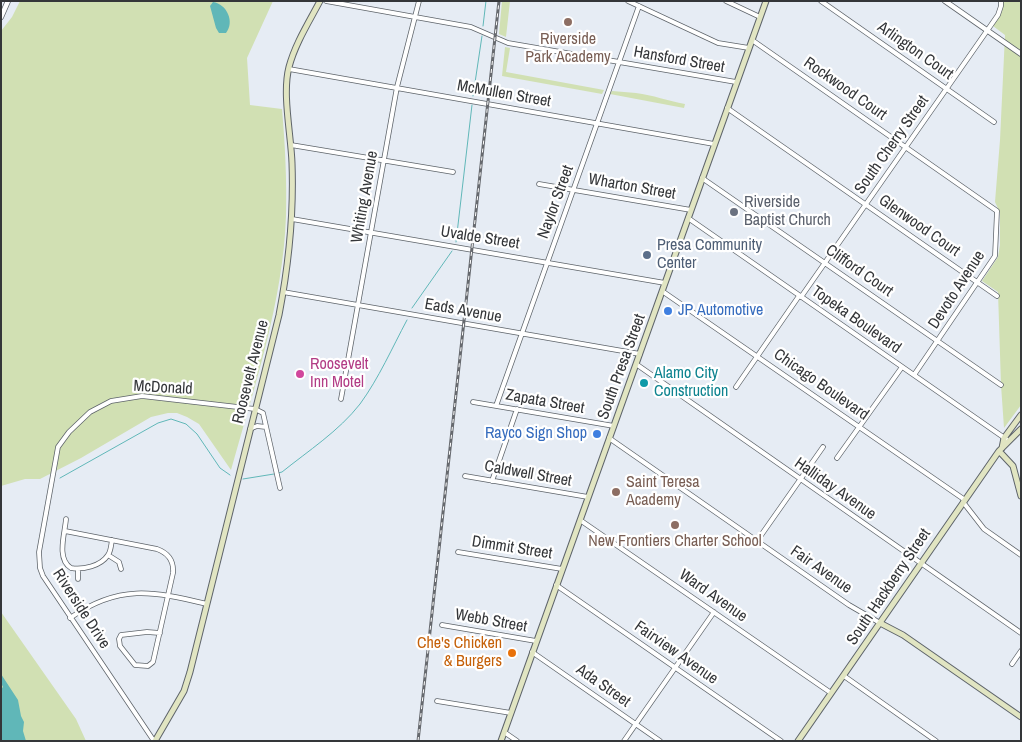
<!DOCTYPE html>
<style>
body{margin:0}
#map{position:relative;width:1022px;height:742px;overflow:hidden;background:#e6ecf4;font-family:"Archivo Narrow",sans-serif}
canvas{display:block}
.frame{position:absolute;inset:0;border:2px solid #343639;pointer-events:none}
</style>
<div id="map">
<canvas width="1022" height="742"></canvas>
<div class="frame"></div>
</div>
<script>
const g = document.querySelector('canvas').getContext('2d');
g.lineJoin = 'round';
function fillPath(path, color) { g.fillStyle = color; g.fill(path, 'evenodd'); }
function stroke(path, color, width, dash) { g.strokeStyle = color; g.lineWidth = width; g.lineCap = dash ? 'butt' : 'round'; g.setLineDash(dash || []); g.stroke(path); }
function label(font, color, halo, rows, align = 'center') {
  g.font = font + ' "Archivo Narrow",sans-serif'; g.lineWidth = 4.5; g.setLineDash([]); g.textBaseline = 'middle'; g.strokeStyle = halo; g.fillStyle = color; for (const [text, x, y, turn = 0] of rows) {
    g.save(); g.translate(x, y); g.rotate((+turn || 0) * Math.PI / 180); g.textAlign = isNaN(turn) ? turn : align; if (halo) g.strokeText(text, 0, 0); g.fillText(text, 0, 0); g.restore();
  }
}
fillPath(new Path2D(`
 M20 1H273L247 58 250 105 282 109C285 144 287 180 286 216 283 302 254 387 231 470L199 424 187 417 177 413H168L151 417 81 458 40 479H25L1 486V31L12 17Z
 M502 1H510L506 37 499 34Z
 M1002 1H1021V405L1004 428 1001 385 998 292 982 281 998 257 1000 245V213L995 202 1000 140 1005 35 993 26 1002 11Z
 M505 47 510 48 506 72 604 90 602 94 502 76Z
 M612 91C620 92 628 92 636 93 653 95 668 101 685 104L684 108 610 94Z
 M1 612 76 719 86 741H1Z`), '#d1e0b3');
fillPath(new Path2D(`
 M213 2C227 4 235 22 226 33H219L216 28 210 6Z
 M1 674 18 700 21 716 24 722 23 731 26 741H1V689L3 687 1 683Z`), '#60b7b8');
stroke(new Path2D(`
 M483 26 486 1
 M473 96 482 36
 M456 242 472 105
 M412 308 452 251
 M278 473 282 472C308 451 339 431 360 404 379 378 392 348 407 320
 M60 478 158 423 171 419 186 424 197 434 220 468 230 475
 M243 479 274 474`), '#60b7b8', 1);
const minor = new Path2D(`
 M326 1 471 27 508 43 736 82
 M628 1 718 43 749 48
 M726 1 760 17
 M821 1 994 122
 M752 40 997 211 995 256 914 375
 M289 69 714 144
 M727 108 997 296
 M291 145 453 172
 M702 178 1001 385
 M539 184 691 210
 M688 218 1006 439
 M292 219 665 283
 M662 291 965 500
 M283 292 640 354
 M801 297 998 15 1001 6V1
 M636 364 1021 633
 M736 387 799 296
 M341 399 397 87 419 1
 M473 402 614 426
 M496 406 639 6
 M250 429 257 426 266 427
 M609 438 849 605 880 623
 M837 458 902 367
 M465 476 588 497
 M492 481 517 409
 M963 502 984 529 1021 555
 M66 519C65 533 56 559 71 568 83 570 101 566 108 555 111 551 111 545 112 540
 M580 520 831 693
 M65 531 157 549C168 553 174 561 173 573L153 662 148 666 135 665 120 646 119 639 121 635 147 632 160 633
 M757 541 823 447
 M458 552 562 569
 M108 555 119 562 121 569
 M78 569V579
 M556 585 781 741
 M70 618C119 584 153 591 207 604
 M442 625 536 641
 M532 652 660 741
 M1012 664 1021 651
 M844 676 936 741
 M437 701 511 713
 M504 732 517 741
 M154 741 43 576 40 568 39 552 58 447 69 432 90 412 111 401 142 396 255 409 263 413 280 488
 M624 741 714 612`);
const tertiary = new Path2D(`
 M945 1 1021 54
 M1 17 8 1`);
const secondary = new Path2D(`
 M1002 448 1004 438 1021 415
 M999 451 1013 466 1021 496
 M880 623 903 635 1021 717
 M155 741 184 691 190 672 279 315C289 263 294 216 292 163 291 134 282 94 289 67 295 44 309 22 320 1
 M501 741 766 1
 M798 741 999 451 1021 429`);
stroke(minor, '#5e646a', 5.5);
stroke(tertiary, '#5e646a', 6);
stroke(secondary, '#5e646a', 7);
stroke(minor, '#fff', 4);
stroke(tertiary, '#fff', 4.5);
stroke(secondary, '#e1e5c2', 5);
const rail = new Path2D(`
 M418 741 499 1`);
stroke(rail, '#66696e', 3);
stroke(rail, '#fff', 1, [4]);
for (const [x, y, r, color] of [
 [568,22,5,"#8d6e63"],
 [734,212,5,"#6b7280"],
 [647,255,5,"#5c6f8a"],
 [668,311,5,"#3f7fe0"],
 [300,374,5,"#d1479c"],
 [644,383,5,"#0f9aa8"],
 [597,434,5,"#3f7fe0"],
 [616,492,5,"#8d6e63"],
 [675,525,5,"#8d6e63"],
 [512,653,5,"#e8710a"]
]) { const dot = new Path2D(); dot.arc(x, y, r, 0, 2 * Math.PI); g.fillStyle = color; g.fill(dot); stroke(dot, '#fff', 2); }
label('16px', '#785e54', '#fff', [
 ["Riverside",568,40],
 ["Park Academy",568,58],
 ["Saint Teresa",626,483,"left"],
 ["Academy",626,501,"left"],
 ["New Frontiers Charter School",675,542]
]);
label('16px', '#343639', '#fff', [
 ["Arlington Court",915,51,35],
 ["Hansford Street",679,60,10],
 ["Rockwood Court",845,89,35],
 ["McMullen Street",504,94,10],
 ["South Cherry Street",892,145,-55],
 ["Wharton Street",632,187,10],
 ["Whiting Avenue",365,197,-80],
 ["Naylor Street",556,202,-70],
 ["Glenwood Court",919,226,35],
 ["Uvalde Street",480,238,9],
 ["Clifford Court",859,271,35],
 ["Devoto Avenue",957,290,-57],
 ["Eads Avenue",463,311,10],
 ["Topeka Boulevard",856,320,35],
 ["South Presa Street",622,367,-70],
 ["Roosevelt Avenue",251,372,-76],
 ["Chicago Boulevard",821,385,35],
 ["McDonald",163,388,3],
 ["Zapata Street",545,402,10],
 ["Caldwell Street",528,474,10],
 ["Halliday Avenue",835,489,35],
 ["Dimmit Street",512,548,9],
 ["Fair Avenue",821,570,35],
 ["South Hackberry Street",889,587,-56],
 ["Ward Avenue",713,596,35],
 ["Riverside Drive",81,609,57],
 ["Webb Street",491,621,10],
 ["Fairview Avenue",676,653,35],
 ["Ada Street",603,686,35]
]);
label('16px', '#5b616d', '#fff', [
 ["Riverside",744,203],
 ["Baptist Church",744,221]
], 'left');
label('16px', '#4e5e75', '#fff', [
 ["Presa Community",657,246],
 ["Center",657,264]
], 'left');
label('16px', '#366cbe', '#fff', [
 ["JP Automotive",678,311],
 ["Rayco Sign Shop",587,434,"right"]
], 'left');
label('16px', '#b23c85', '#fff', [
 ["Roosevelt",310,365],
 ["Inn Motel",310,383]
], 'left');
label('16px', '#0d838f', '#fff', [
 ["Alamo City",654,374],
 ["Construction",654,392]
], 'left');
label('16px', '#c56008', '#fff', [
 ["Che's Chicken",502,644],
 ["& Burgers",502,662]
], 'right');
</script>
